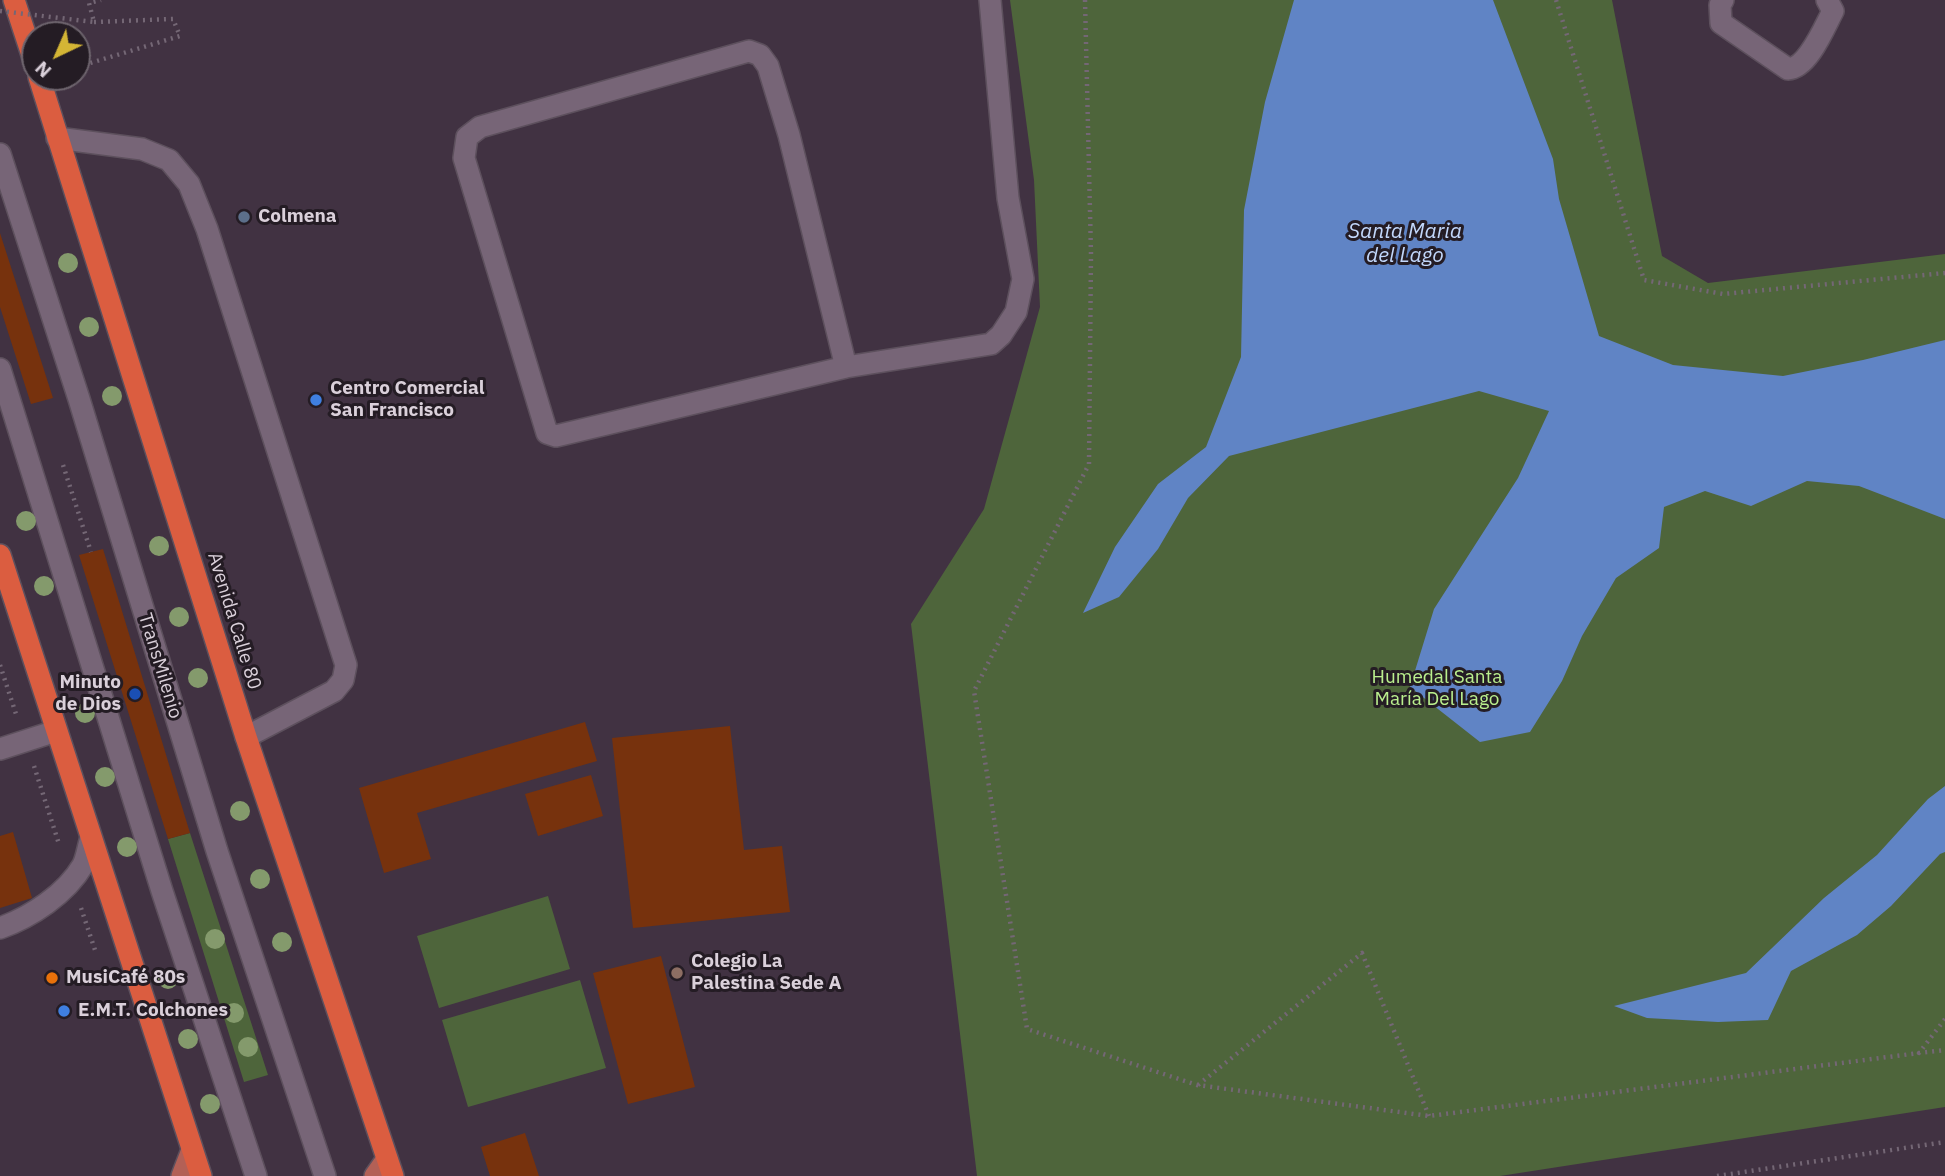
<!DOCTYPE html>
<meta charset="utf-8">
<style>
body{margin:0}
#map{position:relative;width:1945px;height:1176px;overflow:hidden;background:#413242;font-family:"IBM Plex Sans",sans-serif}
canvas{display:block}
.north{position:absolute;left:21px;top:21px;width:70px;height:70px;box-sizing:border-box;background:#241c24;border:2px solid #6d646d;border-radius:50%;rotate:224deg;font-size:19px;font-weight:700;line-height:28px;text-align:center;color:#dad0da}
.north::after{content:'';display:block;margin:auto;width:24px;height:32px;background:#d4b535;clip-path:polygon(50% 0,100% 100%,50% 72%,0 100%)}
</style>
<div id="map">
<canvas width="1945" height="1176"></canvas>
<div class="north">N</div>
</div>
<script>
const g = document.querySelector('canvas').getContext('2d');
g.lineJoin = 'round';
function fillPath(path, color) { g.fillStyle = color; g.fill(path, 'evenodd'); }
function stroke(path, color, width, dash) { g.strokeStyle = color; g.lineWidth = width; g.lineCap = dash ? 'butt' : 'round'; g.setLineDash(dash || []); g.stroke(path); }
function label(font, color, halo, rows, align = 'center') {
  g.font = font + ' "IBM Plex Sans",sans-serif'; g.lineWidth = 6; g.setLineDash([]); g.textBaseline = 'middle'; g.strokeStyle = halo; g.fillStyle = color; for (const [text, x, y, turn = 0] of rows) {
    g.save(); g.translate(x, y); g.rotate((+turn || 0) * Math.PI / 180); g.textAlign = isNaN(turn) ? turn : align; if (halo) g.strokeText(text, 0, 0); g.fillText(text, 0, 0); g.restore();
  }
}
fillPath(new Path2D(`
 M1010 0H1612L1662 256 1708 283 1945 254V1107L1500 1176H977L911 624 984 509 1040 307 1034 180Z
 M190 833 268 1075 244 1082 168 839Z
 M548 896 570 969 439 1008 417 936Z
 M580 980 606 1068 468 1107 442 1020Z`), '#4e653b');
fillPath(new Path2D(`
 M1294 0H1493L1553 159 1559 199 1599 336 1673 365 1783 376 1863 360 1945 340V519L1859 486 1807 481 1751 506 1705 491 1664 507 1659 548 1616 578 1582 636 1562 681 1530 732 1480 742 1410 687 1434 609 1518 478 1549 411 1479 391 1229 456 1188 498 1158 549 1119 597 1083 613 1115 547 1158 484 1206 447 1241 357 1244 210 1265 102Z
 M1945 786V852L1940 854 1891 906 1857 935 1791 971 1768 1020 1718 1022 1647 1018 1614 1006 1746 973 1824 898 1877 855 1928 799Z`), '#6084c5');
fillPath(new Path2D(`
 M0 233 53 398 31 404 0 307Z
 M103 549 190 833 168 839 79 555Z
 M585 722 597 761 417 813 431 859 384 873 359 788Z
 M730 726 744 850 782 846 790 912 633 928 612 738Z
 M591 775 603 816 538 836 525 794Z
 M13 832 32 898 0 908V836Z
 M661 956 695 1087 628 1104 593 973Z
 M525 1133 539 1176H490L481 1147Z`), '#77320d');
const minor = new Path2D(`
 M1723 0 1720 5 1721 23 1788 69C1808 68 1824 28 1833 11L1827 0
 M57 138 142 149 169 160 189 184 207 229 346 665 343 680 334 691 246 737
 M0 154 79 399 217 851 325 1176
 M846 367 789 135 768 66 760 55 749 51 480 127 467 137 464 158 547 433 556 436 846 367 991 344 1001 335 1016 312 1023 279 1008 198 990 0
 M0 369 162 891 256 1176
 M0 749 56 731
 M0 928C31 917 66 894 83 865 87 857 88 846 91 838`);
const major = new Path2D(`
 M182 1176 192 1150
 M375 1176 387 1159`);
const highway = new Path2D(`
 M14 0 35 64
 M39 77 246 737 393 1176
 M0 555 201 1176`);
stroke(minor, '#5d505d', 24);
stroke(major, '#5d505d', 24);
stroke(highway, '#5d505d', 24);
stroke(new Path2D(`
 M1085 0 1091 254 1089 464 974 691 1027 1029 1197 1085 1429 1116 1919 1053
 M1556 0 1644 280 1723 294 1945 273
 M77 67 180 36 173 19 94 22
 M63 465 91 552
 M0 665 16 714
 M34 766 59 844
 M81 908 95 950
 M1945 1019 1919 1053 1945 1050
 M1198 1085 1362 953 1429 1116
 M1717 1176 1945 1142`), '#746775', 4.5, [2, 5]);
stroke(minor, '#776577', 21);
stroke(major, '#b36056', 21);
stroke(highway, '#db5d40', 21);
stroke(new Path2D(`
 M0 11 94 22 89 3 101 0`), '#746775', 4.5, [2, 5]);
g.fillStyle = '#849a6c';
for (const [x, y] of [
 [68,263],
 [89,327],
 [112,396],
 [26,521],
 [159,546],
 [44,586],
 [179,617],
 [198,678],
 [85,713],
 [105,777],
 [240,811],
 [127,847],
 [260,879],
 [215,939],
 [282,942],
 [168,979],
 [234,1013],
 [188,1039],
 [248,1047],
 [210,1104]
]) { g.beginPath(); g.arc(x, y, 10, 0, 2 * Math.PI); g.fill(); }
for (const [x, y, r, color] of [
 [244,217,7,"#5c6f8a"],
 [316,400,7,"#3f7fe0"],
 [135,694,7,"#1a4fb4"],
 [677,973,7,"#8d6e63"],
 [52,978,7,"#e8710a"],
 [64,1011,7,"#3f7fe0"]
]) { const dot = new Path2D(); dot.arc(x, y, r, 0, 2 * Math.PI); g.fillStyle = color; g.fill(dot); stroke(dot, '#241c24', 2.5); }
label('bold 19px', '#dad0da', '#241c24', [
 ["Colmena",258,217],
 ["Centro Comercial",330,389],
 ["San Francisco",330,411],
 ["Minuto",121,683,"right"],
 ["de Dios",121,705,"right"],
 ["Colegio La",691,962],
 ["Palestina Sede A",691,984],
 ["MusiCafé 80s",66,978],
 ["E.M.T. Colchones",78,1011]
], 'left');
label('19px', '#dad0da', '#241c24', [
 ["Avenida Calle 80",234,621,73],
 ["TransMilenio",160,666,73]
]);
label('19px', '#baef8e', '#241c24', [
 ["Humedal Santa",1437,678],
 ["María Del Lago",1437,700]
]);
label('italic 21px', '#c2d7fb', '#241c24', [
 ["Santa Maria",1405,232],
 ["del Lago",1405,256]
]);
</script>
